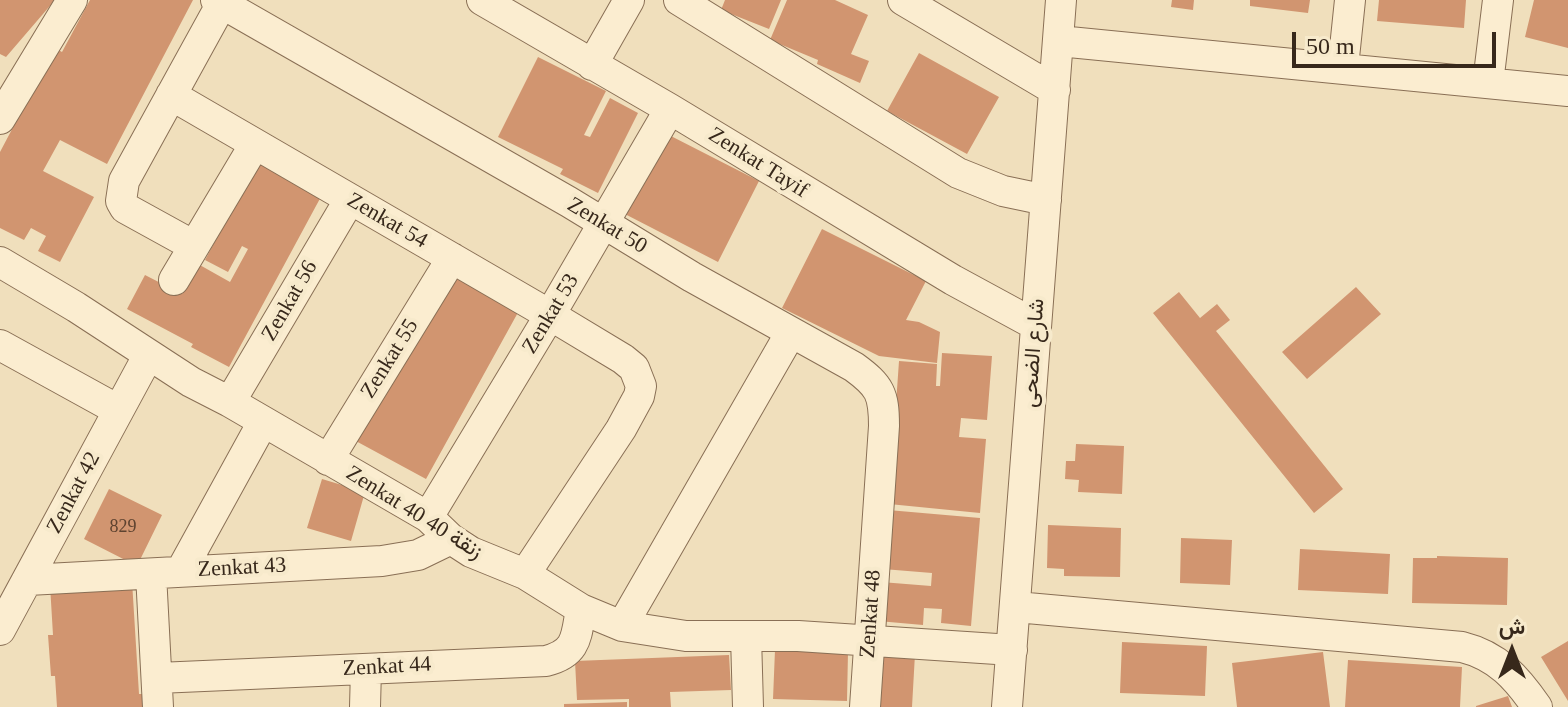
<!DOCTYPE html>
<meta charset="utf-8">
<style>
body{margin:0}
#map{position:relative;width:1568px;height:707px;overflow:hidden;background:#f0dfbc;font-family:"Times New Roman",Vazirmatn,serif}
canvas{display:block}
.north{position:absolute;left:1472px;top:611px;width:80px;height:80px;-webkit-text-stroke:6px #f7eacc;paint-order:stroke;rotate:0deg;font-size:22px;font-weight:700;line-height:32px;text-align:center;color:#37281b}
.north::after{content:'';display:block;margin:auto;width:28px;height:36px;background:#37281b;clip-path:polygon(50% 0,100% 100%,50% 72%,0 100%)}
.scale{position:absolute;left:1292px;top:32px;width:204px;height:36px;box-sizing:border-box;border:4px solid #37281b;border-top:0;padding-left:10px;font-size:24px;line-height:28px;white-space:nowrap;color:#37281b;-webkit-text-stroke:6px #f7eacc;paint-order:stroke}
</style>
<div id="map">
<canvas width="1568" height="707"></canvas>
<div class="north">ش</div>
<div class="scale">50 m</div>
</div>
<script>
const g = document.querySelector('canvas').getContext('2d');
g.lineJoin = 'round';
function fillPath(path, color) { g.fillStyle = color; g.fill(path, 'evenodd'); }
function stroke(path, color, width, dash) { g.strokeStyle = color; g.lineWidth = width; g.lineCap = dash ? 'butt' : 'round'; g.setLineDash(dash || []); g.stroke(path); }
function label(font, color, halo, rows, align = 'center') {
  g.font = font + ' "Times New Roman",Vazirmatn,serif'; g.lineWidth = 8; g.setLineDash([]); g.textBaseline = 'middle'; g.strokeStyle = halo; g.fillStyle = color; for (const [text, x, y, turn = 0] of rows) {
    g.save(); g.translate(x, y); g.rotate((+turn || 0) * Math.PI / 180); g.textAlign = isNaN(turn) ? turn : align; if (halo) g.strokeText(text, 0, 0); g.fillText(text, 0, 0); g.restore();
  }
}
fillPath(new Path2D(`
 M0 0H55L6 57 0 54Z
 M90 0H193L107 164 60 140 43 171 94 197 60 262 38 251 46 236 31 228 24 240 0 228V152L55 48 62 52Z
 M725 0H781L769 29 721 10Z
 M787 0H835L868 15 851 54 869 61 860 83 817 64 818 60 770 40Z
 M1172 0H1194L1193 10 1171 7Z
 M1250 0H1310L1308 13 1250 6Z
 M1379 0H1466L1464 28 1377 21Z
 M1534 0H1568V48L1525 37Z
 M919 53 999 97 967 154 887 111Z
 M538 57 606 91 584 135 590 137 610 98 638 113 598 193 560 174 563 169 498 137Z
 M665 133 759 181 718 262 621 212Z
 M261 156 323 193 229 367 191 347 193 344 127 309 145 275 182 294 198 264 230 282 248 249 242 246 228 272 205 260Z
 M822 229 926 281 906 320 919 322 940 332 937 363 879 356 782 308Z
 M452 270 521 307 426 479 354 440Z
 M1356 287 1381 314 1307 379 1282 352Z
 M1179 292 1200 318 1217 304 1230 320 1216 331 1343 489 1314 513 1153 313Z
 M942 353 992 356 987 420 961 418 959 437 986 439 980 513 889 504 899 361 937 364 936 386H940Z
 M1076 444 1124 446 1122 494 1078 492 1079 480 1065 479 1066 461H1075Z
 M322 479 365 492 351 541 307 528Z
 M109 489 162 515 137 566 84 539Z
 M888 510 980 518 971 626 941 623 942 609 924 608 923 625 878 621 881 582 931 586 932 573 883 569Z
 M1048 525 1121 528 1120 577 1064 576V569L1047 568Z
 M1181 538 1232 540 1230 585 1180 583Z
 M1300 549 1390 554 1388 594 1298 590Z
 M1437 556 1508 558 1507 605 1412 603 1413 558H1437Z
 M132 581 139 694H142L143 707H57L55 676H51L48 635H53L50 585Z
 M1568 641V701L1541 657Z
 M1122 642 1207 646 1205 696 1120 693Z
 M775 650 848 652 847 701 773 699Z
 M873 652 915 654 912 707H870Z
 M1323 652 1330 707H1237L1232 663Z
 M729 655 731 690 670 692 671 707H629V699L577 700 575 661Z
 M1348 660 1462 667 1460 707H1345Z
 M1508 696 1512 707H1476V706Z
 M627 702V707H564V704Z`), '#d19570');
const street = new Path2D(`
 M216 0 569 202 692 277 854 367C880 386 884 394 884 426L865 707
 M482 0 670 109 953 280 1034 324
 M679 0 958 173 1003 191 1046 200
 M903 0 1055 90
 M1059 41 1568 91
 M592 65 629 0
 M1343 67 1350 0
 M1488 83 1498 0
 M171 95 550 315 623 359 634 368 641 386 639 396 621 429 525 574
 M0 119 72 0
 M194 246 125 208 121 201 124 181 222 3
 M0 262 76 307 191 382 230 402 428 517 451 539 471 552 525 574 581 609 622 626 686 636H798L1012 650
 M174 280 255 144
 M0 345 118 410
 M230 402 350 199
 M328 460 452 258
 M428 517 550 315 670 109
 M181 571 263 422
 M151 574 158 707
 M28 580 382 561 418 555 451 539
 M1016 607 1462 647C1498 656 1517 678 1537 707
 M622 626 790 334
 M0 630 148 356
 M746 636 748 707
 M158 678 546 661C578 653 576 636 581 609
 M365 707 366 669
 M1007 707 1061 0`);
stroke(street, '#896f55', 32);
stroke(street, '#fbedd0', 30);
label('18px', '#5e4330', null, [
 ["829",123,527]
]);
label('22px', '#37281b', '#f7eacc', [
 ["Zenkat Tayif",758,163,32],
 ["Zenkat 54",387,221,30],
 ["Zenkat 50",607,226,31],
 ["Zenkat 56",290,301,-60],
 ["Zenkat 53",551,314,-59],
 ["شارع الضحى",1034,353,-86],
 ["Zenkat 55",390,359,-58],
 ["Zenkat 42",74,493,-62],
 ["Zenkat 40 زنقة 40",414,513,32],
 ["Zenkat 43",242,568,-3],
 ["Zenkat 48",871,614,-86],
 ["Zenkat 44",387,667,-3]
]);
</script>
